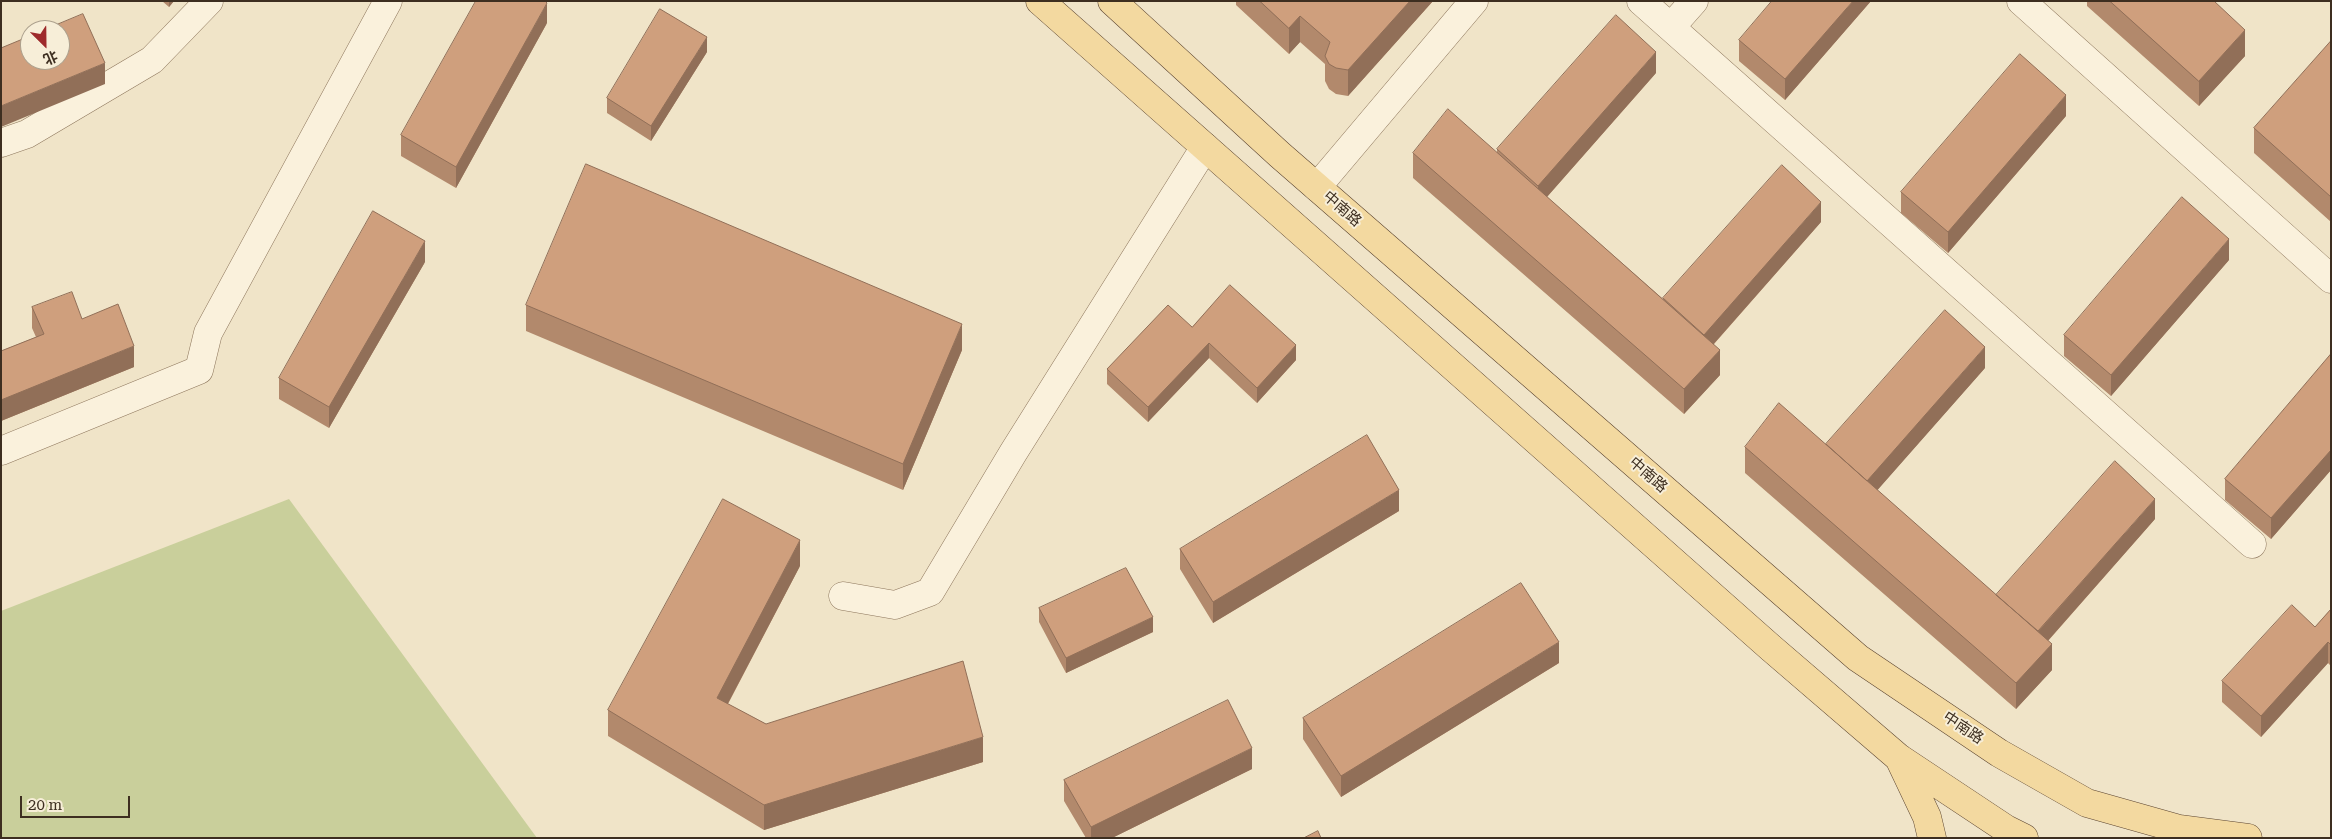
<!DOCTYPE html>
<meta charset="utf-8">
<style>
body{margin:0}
#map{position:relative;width:2332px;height:839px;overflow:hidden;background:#f0e4c8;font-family:"Roboto Serif","Noto Sans SC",serif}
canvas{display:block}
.frame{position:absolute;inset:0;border:2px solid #3d2e20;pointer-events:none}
.north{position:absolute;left:20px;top:20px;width:50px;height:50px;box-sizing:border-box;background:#f7eed8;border:1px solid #ada18e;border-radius:50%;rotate:157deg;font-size:14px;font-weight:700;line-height:20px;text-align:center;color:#3d2e20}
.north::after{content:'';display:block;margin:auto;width:18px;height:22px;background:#9e2a2b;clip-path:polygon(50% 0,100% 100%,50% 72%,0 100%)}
.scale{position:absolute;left:20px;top:796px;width:110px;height:22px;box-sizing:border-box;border:2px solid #3d2e20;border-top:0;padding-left:6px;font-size:15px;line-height:18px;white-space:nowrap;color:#3d2e20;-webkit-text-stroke:4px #f7eed8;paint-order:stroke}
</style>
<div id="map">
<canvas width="2332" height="839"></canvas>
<div class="frame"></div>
<div class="north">北</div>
<div class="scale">20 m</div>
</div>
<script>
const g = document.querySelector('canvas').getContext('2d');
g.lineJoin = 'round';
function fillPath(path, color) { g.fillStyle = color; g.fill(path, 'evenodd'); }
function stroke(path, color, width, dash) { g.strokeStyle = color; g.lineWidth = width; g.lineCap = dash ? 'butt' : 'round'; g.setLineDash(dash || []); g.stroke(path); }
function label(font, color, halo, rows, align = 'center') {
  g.font = font + ' "Roboto Serif","Noto Sans SC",serif'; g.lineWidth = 4; g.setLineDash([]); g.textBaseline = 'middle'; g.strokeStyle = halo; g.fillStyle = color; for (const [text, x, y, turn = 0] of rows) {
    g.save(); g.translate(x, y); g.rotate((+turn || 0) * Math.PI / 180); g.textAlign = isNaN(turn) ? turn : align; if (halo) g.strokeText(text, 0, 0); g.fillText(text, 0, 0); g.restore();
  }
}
fillPath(new Path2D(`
 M289 499 537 838H1V611Z`), '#c9cf9b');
const street = new Path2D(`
 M1641 1 2252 544
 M2021 1 2331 279
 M1671 27 1694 1
 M1 143 27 134 152 60 209 1
 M1317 187 1474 1
 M1 451 199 370 208 333 388 1
 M843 596 895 605 930 592 1013 453 1205 147`);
const primary = new Path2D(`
 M1040 1 1771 648 1899 758 2006 829 2024 838
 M1112 1 1280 155 1858 658 1999 753 2087 803 2179 829 2248 838
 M1899 758 1927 817 1932 838`);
stroke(street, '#8d765c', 29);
stroke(primary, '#5b4430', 29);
stroke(street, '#faf1dc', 28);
stroke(primary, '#f3d9a0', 28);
fillPath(new Path2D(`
 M162 1H174L169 7Z
 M1236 1H1433L1348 96 1336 94 1329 89 1325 81V64L1300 42 1289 54 1236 5Z
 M1871 1 1785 100 1739 61V40Z
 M2087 1H2214L2245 56 2199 106 2087 6Z
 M547 23 456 188 401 156V135Z
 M2331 41V222L2254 153V128Z
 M707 52 651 141 607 113V98Z
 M1656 73 1547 197 1663 299 1821 222 1714 344 1720 375 1684 414 1413 178V153L1497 152V149Z
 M2066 116 1948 253 1901 213V192Z
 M2229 260 2111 396 2064 356V335Z
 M425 262 329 428 279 399V378Z
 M526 305 962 350 903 490 526 331Z
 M32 307 82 319 134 367 1 421V351L36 337 32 328Z
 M1192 327 1296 360 1257 403 1209 358 1148 422 1107 384V369Z
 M2331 354V470L2271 539 2225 500V479Z
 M1985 368 1877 490 1996 595 2155 519 2048 641 2052 670 2016 709 1745 473V447L1826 444Z
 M1399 511 1213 623 1180 569V549Z
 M800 566 728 704 766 724 983 762 764 830 608 736V710Z
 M1039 608 1153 632 1066 673 1039 622Z
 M2331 609V666L2328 663 2261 737 2222 702V681L2315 627Z
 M1559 663 1341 797 1303 739V718Z
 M1252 769 1112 838H1086L1064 801V780Z`), '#b2896c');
fillPath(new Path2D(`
 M169 1H174L169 7Z
 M1410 1H1433L1348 96V70Z
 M1853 1H1871L1785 100V79Z
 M547 3V23L456 188V167Z
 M1300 16V42L1289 54V28Z
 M2245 30V56L2199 106V81Z
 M707 37V52L651 141V126Z
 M1656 52V73L1538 207V186Z
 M105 63V84L1 127V106Z
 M2066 95V116L1948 253V232Z
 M1821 202V222L1703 356V336Z
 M2229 239V260L2111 396V375Z
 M425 241V262L329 428V407Z
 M962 324V350L903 490V464Z
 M1209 343V358L1148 422V407Z
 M1296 345V360L1257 403V388Z
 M134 346V367L1 421V400Z
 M1985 347V368L1867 502V481Z
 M1720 350V375L1684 414V389Z
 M2331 450V470L2271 539V518Z
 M1399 490V511L1213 623V602Z
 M2155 499V519L2037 653V633Z
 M800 540V566L717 724V698Z
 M1153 617V632L1066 673V658Z
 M1559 642V663L1341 797V776Z
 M2328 642V663L2261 737V716Z
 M2052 644V670L2016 709V683Z
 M983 737V762L764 830V805Z
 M1252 748V769L1112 838H1091V827Z`), '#916f58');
const building = new Path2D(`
 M476 1H545L547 3 456 167 401 135Z
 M1260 1H1410L1348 70 1336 68 1329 64 1325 56 1330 42 1300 16 1289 28Z
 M1772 1H1853L1785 79 1739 40Z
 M2110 1H2214L2245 30 2199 81Z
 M660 9 707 37 651 126 607 98Z
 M83 14 105 63 1 106V48L30 36V60H60V30H44Z
 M1616 15 1656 52 1538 186 1497 149Z
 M2331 41V197L2254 128Z
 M2020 54 2066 95 1948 232 1901 192Z
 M1448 109 1720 350 1684 389 1413 153Z
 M586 164 962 324 903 464 526 305Z
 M1782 165 1821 202 1704 335 1663 298Z
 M2182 197 2229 239 2111 375 2064 335Z
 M373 211 425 241 329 407 279 378Z
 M1230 285 1296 345 1257 388 1209 343 1148 407 1107 369 1168 305 1192 327Z
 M72 292 82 319 118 304 134 346 1 400V351L44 334 32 307Z
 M1945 310 1985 347 1867 481 1826 444Z
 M2331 354V450L2271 518 2225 479Z
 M1779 403 2052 644 2016 683 1745 447Z
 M1367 435 1399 490 1213 602 1180 549Z
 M2115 461 2155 499 2038 631 1996 595Z
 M723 499 800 540 717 698 766 724 963 661 983 737 764 805 608 710Z
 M1126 568 1153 617 1066 658 1039 608Z
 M1521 583 1559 642 1341 776 1303 718Z
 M2292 605 2315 627 2331 609V645L2328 642 2261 716 2222 681Z
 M1228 700 1252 748 1091 827 1064 780Z
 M1318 831 1321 838H1304Z`);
fillPath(building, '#cf9f7d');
stroke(building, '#916f58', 1);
label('15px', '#3d2e20', '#f7eed8', [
 ["中南路",1342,209,41],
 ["中南路",1648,475,41],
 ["中南路",1963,728,34]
]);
</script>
